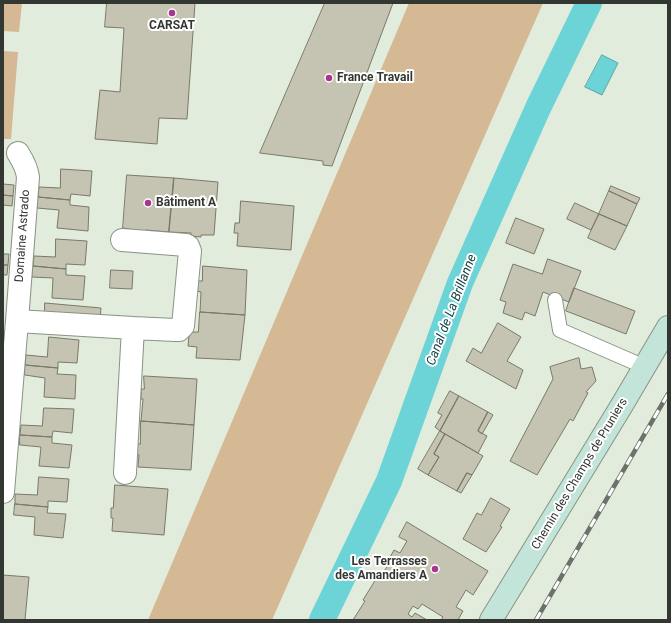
<!DOCTYPE html>
<meta charset="utf-8">
<style>
body{margin:0}
#map{position:relative;width:671px;height:623px;overflow:hidden;background:#e1ecdc;font-family:Roboto,sans-serif}
canvas{display:block}
.frame{position:absolute;inset:0;border:4px solid #333731;pointer-events:none}
</style>
<div id="map">
<canvas width="671" height="623"></canvas>
<div class="frame"></div>
</div>
<script>
const g = document.querySelector('canvas').getContext('2d');
g.lineJoin = 'round';
function fillPath(path, color) { g.fillStyle = color; g.fill(path, 'evenodd'); }
function stroke(path, color, width, dash) { g.strokeStyle = color; g.lineWidth = width; g.lineCap = dash ? 'butt' : 'round'; g.setLineDash(dash || []); g.stroke(path); }
function label(font, color, halo, rows, align = 'center') {
  g.font = font + ' Roboto,sans-serif'; g.lineWidth = 4; g.setLineDash([]); g.textBaseline = 'middle'; g.strokeStyle = halo; g.fillStyle = color; for (const [text, x, y, turn = 0] of rows) {
    g.save(); g.translate(x, y); g.rotate((+turn || 0) * Math.PI / 180); g.textAlign = isNaN(turn) ? turn : align; if (halo) g.strokeText(text, 0, 0); g.fillText(text, 0, 0); g.restore();
  }
}
fillPath(new Path2D(`
 M3 3H22L19 32 3 31Z
 M409 3H543L272 620H148Z
 M3 51 18 52 11 139H3Z`), '#d5b894');
const water = new Path2D(`
 M602 55 618 63 602 95 585 87Z`);
fillPath(water, '#6cd3d6');
stroke(water, '#5ba4a4', 1);
stroke(new Path2D(`
 M322 620 389 481 460 283 538 108 589 3`), '#6cd3d6', 26);
const building = new Path2D(`
 M107 3H195L187 119 159 118 157 144 95 139 100 90 120 92 124 28 105 27Z
 M325 3H393L332 166 323 165V161L260 153Z
 M61 169 92 171 90 196 71 194 70 200 38 197 39 187 60 188Z
 M127 175 174 178 169 232 146 230V233L134 232 135 230 123 228Z
 M174 178 218 182 214 235H201V237L191 236V233L169 232Z
 M3 184 14 185 13 196 3 195Z
 M611 186 640 198 637 204 609 191Z
 M609 191 637 204 627 226 599 214Z
 M3 195 13 196 12 206 3 205Z
 M38 197 70 200V205L89 207 88 231 57 228 59 210 37 208Z
 M241 201 294 206 291 250 237 246 238 233H234L235 223H239Z
 M575 203 599 214 591 230 567 219Z
 M599 214 627 226 615 250 588 238Z
 M516 218 544 229 534 254 506 243Z
 M56 239 87 241 85 265 66 264V269L33 266 34 256 55 257Z
 M3 254H9L8 265H3Z
 M548 259 581 271 569 302 543 292 535 316 525 312 522 320 503 313 506 302 500 300 513 264 542 274Z
 M3 265H8L7 275H3Z
 M33 266 66 269V275L85 276 83 300 52 298 53 278 32 277Z
 M203 266 247 270 245 315 200 312 201 292 196 291 193 281H202Z
 M111 270 133 271 132 289 110 288Z
 M574 288 635 311 626 334 566 311Z
 M45 303 101 308 100 320 45 316Z
 M200 312 245 315 240 360 196 358 197 347 188 346 189 336 193 332H198Z
 M498 323 521 337 507 361 523 370 516 389 466 361 473 348 481 353Z
 M49 337 79 340 77 363 58 362V368L25 365 26 355 47 357Z
 M579 358 581 369 592 367 596 381 586 392 588 393 573 421 570 419 537 475 510 461 553 379 550 367Z
 M25 365 58 368 57 374 76 375 75 399 44 397 45 378 25 375Z
 M144 376 197 379 194 425 141 421 143 399H141V389H144Z
 M450 391 459 396 440 431 435 427 442 415 438 413Z
 M459 396 488 412 478 431 487 436 478 453 440 431Z
 M44 408 74 409 72 433 53 431 52 437 20 435 21 425 42 426Z
 M488 412 493 415 482 434 478 431Z
 M141 421 194 425 191 470 138 467 139 455 136 454 137 444H140Z
 M440 431 445 434 434 454 439 457 428 475 418 469Z
 M445 434 483 456 472 475 467 473 457 491 428 475 439 457 434 454Z
 M20 435 52 437V443L72 445 69 468 39 466 41 447 20 445Z
 M467 473 472 475 461 493 457 491Z
 M39 477 69 479 67 502 48 501V507L15 504V494L37 495Z
 M115 485 168 489 164 535 112 531 113 518H111V508H113Z
 M491 498 510 509 500 526 502 527 486 552 463 539 477 513 481 515Z
 M15 504 48 507 47 513 66 514 63 538 34 535 35 517 14 515Z
 M407 522 488 571 473 595 466 590 456 607 463 611 458 620H441L443 617 422 604 418 609 413 606 408 614 412 617 415 613 427 620H353L365 601 363 600 376 579 378 580 387 567 385 566 394 550 400 553 407 541 399 537Z
 M3 575 29 577 25 620H3Z`);
fillPath(building, '#c5c4b2');
stroke(building, '#7a7968', 1);
const lane = new Path2D(`
 M555 300 560 330 645 367`);
const street = new Path2D(`
 M122 240 186 245 188 246 190 251 183 326 179 330H175L133 328
 M17 321 28 177C27 168 23 161 18 153
 M3 492 17 321 133 328 125 473`);
const secondary = new Path2D(`
 M491 620 622 405 668 327`);
stroke(lane, '#889384', 16);
stroke(street, '#889384', 24);
stroke(secondary, '#889384', 24);
stroke(lane, '#fff', 14);
stroke(street, '#fff', 22);
stroke(secondary, '#c2e4d9', 22);
const rail = new Path2D(`
 M536 620 668 394`);
stroke(rail, '#6c7269', 4.5);
stroke(rail, '#fff', 3, [9]);
for (const [x, y, r, color] of [
 [172,13,4,"#a8358e"],
 [329,78,4,"#a8358e"],
 [148,203,4,"#a8358e"],
 [435,569,4,"#a8358e"]
]) { const dot = new Path2D(); dot.arc(x, y, r, 0, 2 * Math.PI); g.fillStyle = color; g.fill(dot); stroke(dot, '#fff', 1.5); }
label('bold 12px', '#333731', '#fff', [
 ["CARSAT",172,26,"center"],
 ["France Travail",337,78],
 ["Bâtiment A",156,203],
 ["Les Terrasses",427,562,"right"],
 ["des Amandiers A",427,576,"right"]
], 'left');
label('12px', '#333731', '#fff', [
 ["Domaine Astrado",23,236,-86],
 ["Chemin des Champs de Pruniers",580,474,-59]
]);
label('italic 13px', '#0e3f41', '#fff', [
 ["Canal de La Brillanne",452,310,-69]
]);
</script>
